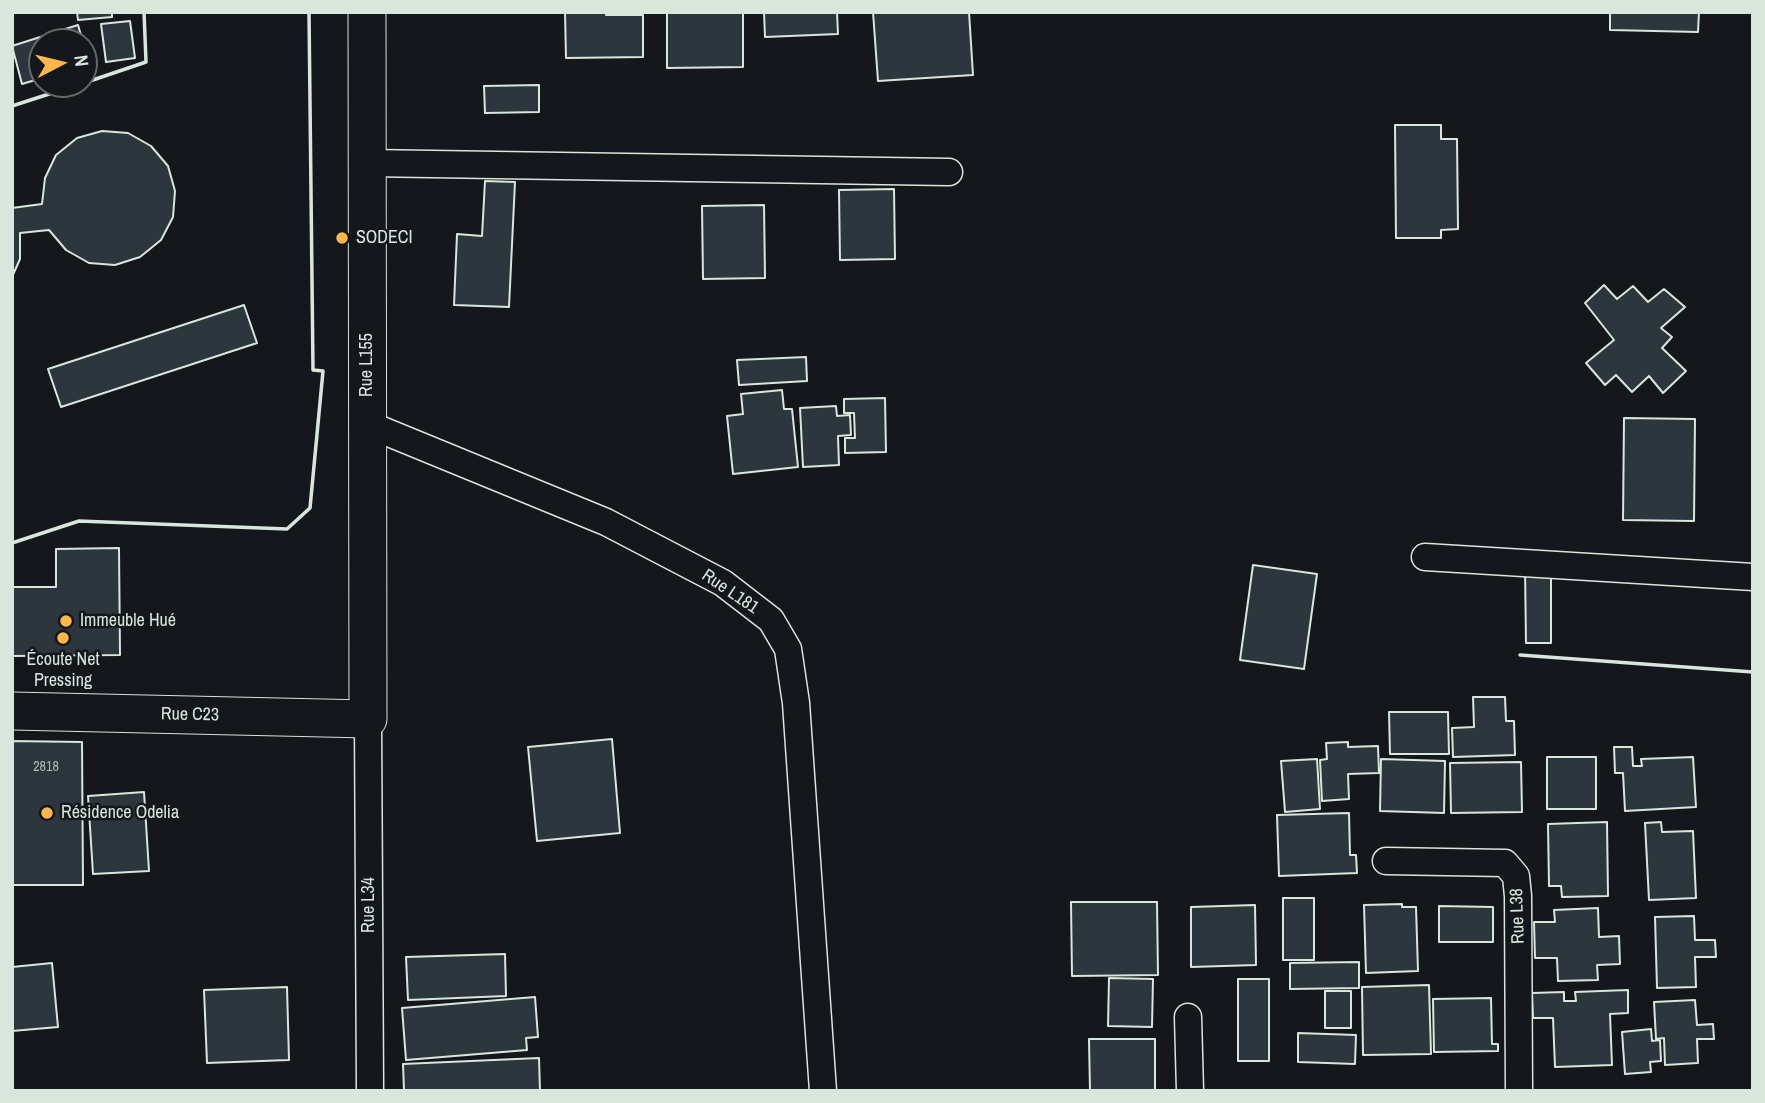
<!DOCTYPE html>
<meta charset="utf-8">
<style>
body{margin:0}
#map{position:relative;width:1765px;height:1103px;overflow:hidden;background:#14181c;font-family:"Archivo Narrow",sans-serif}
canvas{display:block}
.frame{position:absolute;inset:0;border:14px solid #d8e6dc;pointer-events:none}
.north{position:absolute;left:28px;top:28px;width:70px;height:70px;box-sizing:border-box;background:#14181c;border:2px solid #626a69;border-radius:50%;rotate:83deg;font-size:19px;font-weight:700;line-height:28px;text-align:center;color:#d8e6dc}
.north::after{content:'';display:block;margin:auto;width:24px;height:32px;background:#ffb74d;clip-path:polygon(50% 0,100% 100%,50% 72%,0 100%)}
</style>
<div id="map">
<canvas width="1765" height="1103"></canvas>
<div class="frame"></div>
<div class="north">N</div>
</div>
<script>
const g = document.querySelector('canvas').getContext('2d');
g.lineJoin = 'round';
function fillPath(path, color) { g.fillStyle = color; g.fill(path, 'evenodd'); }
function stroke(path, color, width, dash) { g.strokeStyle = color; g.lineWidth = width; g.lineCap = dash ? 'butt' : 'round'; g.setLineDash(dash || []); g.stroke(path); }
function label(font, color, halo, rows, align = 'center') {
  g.font = font + ' "Archivo Narrow",sans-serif'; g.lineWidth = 5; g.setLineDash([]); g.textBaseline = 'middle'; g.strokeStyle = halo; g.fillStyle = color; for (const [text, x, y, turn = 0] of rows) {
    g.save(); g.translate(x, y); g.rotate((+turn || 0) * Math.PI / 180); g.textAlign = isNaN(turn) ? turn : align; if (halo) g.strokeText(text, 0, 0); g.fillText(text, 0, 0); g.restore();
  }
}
const building = new Path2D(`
 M77 12H112V17L78 20Z
 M565 12H606V15H643V57L566 58Z
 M667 12H743V67L667 68Z
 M764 12H837L838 34 765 37Z
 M873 12H969L973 75 878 81Z
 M1610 12H1699L1698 32 1610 30Z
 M130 21 135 58 106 62 101 24Z
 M78 25 83 42H42V78L22 84 12 46Z
 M539 85V112L485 113 484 86Z
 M1395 125H1441V139H1457L1458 229 1441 230V238H1396Z
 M102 131 128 133 151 146 168 166 175 191 173 217 161 240 140 257 115 265 89 263 66 250 49 230 20 233V259L12 277V208L42 204 45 178 56 155 77 138Z
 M485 181 515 182 509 307 454 305 457 234 482 236Z
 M894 189 895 259 840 260 839 190Z
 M764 205 765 278 703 279 702 206Z
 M1604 285 1617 299 1633 286 1648 302 1664 289 1685 307 1661 328 1672 337 1662 348 1686 371 1663 393 1649 376 1632 392 1616 375 1605 385 1586 363 1614 340 1585 303Z
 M244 305 257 343 61 407 48 369Z
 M806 357 807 381 739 385 737 360Z
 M782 390 784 409H792L798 467 733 474 727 416 743 414 741 394Z
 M885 398 886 452 845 453V438H855L854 413H844V399Z
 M836 406 837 416 850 415 851 435 838 436 839 465 803 467 800 408Z
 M1624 418 1695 419 1694 521 1623 520Z
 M119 548 120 655 12 656V587H56V549Z
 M1253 565 1317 574 1304 669 1240 660Z
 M1525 568 1551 569V643H1526Z
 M1473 697H1505L1506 721H1514L1515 755 1453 757 1452 728 1474 727Z
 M1389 712H1448L1449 754H1390Z
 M612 739 620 833 537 841 528 747Z
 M12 741 82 742 83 885H12Z
 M1348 742V747L1378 746 1379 773 1348 774 1349 799 1322 801 1320 760 1327 759 1326 743Z
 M1614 747H1632L1633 766H1642L1641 759 1693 757 1696 807 1625 811 1623 773H1615Z
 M1547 757H1596V809H1547Z
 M1317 759 1320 809 1285 812 1281 761Z
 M1381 759 1445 761 1444 813 1380 811Z
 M1521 762 1522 812 1451 813 1450 763Z
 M144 792 149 871 93 874 88 796Z
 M1349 813 1350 855H1356L1357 873 1279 876 1277 815Z
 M1607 822 1608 896 1562 897 1561 886H1549L1548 824Z
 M1661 822 1662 832 1693 831 1696 898 1649 900 1645 823Z
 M1283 898H1314V960H1283Z
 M1071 902H1157L1158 975 1072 976Z
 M1402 904V907H1416L1418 971 1366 973 1364 905Z
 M1255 905 1256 965 1191 967V907Z
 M1439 906 1493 907V942H1439Z
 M1598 908 1599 937 1619 936 1620 964 1597 965 1598 980 1558 981 1557 958H1535L1534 922H1555L1554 910Z
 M1694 916 1695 940H1715L1716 957H1695L1696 987 1657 988 1655 917Z
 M505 954 506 996 408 1000 406 957Z
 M1359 962V988L1290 989V963Z
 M52 963 58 1027 12 1031V967Z
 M1109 978 1153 979 1152 1027 1108 1026Z
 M1238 979H1269V1061H1238Z
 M1429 985 1431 1054 1363 1055 1362 987Z
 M287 987 289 1060 207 1063 204 990Z
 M1628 990V1013L1610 1014 1612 1065 1555 1067 1553 1018H1533L1532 993 1564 992V1001H1576L1575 992Z
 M1325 991H1351V1028H1325Z
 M535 997 538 1037 526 1038 527 1050 406 1060 402 1008Z
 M1491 998 1492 1044H1498V1051L1434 1052 1433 999Z
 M1695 1000 1697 1025 1713 1024 1714 1039H1697L1698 1063 1665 1065 1664 1038 1656 1039 1654 1002Z
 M1651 1029 1652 1041 1660 1040 1661 1061 1650 1062 1651 1072 1625 1074 1622 1032Z
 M1298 1033 1356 1035 1355 1064 1298 1062Z
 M1089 1039H1155V1091H1090Z
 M539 1058 540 1091H404L403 1064Z`);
fillPath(building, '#2c363c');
stroke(building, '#d8e6dc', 2);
const street = new Path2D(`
 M367 163 949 172
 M367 424 606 522 723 583 771 620 788 649 796 703 823 1091
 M1425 557 1753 577
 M368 719 370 1091
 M1386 861 1505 863 1516 876 1518 896 1519 1091
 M1188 1017 1190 1091`);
const secondary = new Path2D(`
 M12 711 368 719 367 12`);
stroke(street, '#d8e6dc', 29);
stroke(secondary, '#d8e6dc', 39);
stroke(street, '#14181c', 26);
stroke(secondary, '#14181c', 37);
stroke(new Path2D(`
 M84 83 146 62 144 12
 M12 106 80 84
 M12 543 79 521 287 529 310 508 323 371 313 370 309 12
 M1520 655 1753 672`), '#d8e6dc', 3.5);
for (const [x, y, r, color] of [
 [342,238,7,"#ffb74d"],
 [66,621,7,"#ffb74d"],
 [63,638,7,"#ffb74d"],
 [47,813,7,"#ffb74d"]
]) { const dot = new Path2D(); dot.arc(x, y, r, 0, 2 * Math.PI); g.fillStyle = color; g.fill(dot); stroke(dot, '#14181c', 2.5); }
label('14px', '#adbab4', null, [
 ["2818",46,767]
]);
label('18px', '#d8e6dc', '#14181c', [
 ["SODECI",356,238],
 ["Immeuble Hué",80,621],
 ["Écoute Net",63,660,"center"],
 ["Pressing",63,681,"center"],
 ["Résidence Odelia",61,813]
], 'left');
label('18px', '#d8e6dc', '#14181c', [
 ["Rue L155",367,365,-90],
 ["Rue L181",730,592,34],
 ["Rue C23",190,715,1],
 ["Rue L34",369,905,-90],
 ["Rue L38",1518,916,-92]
]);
</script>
